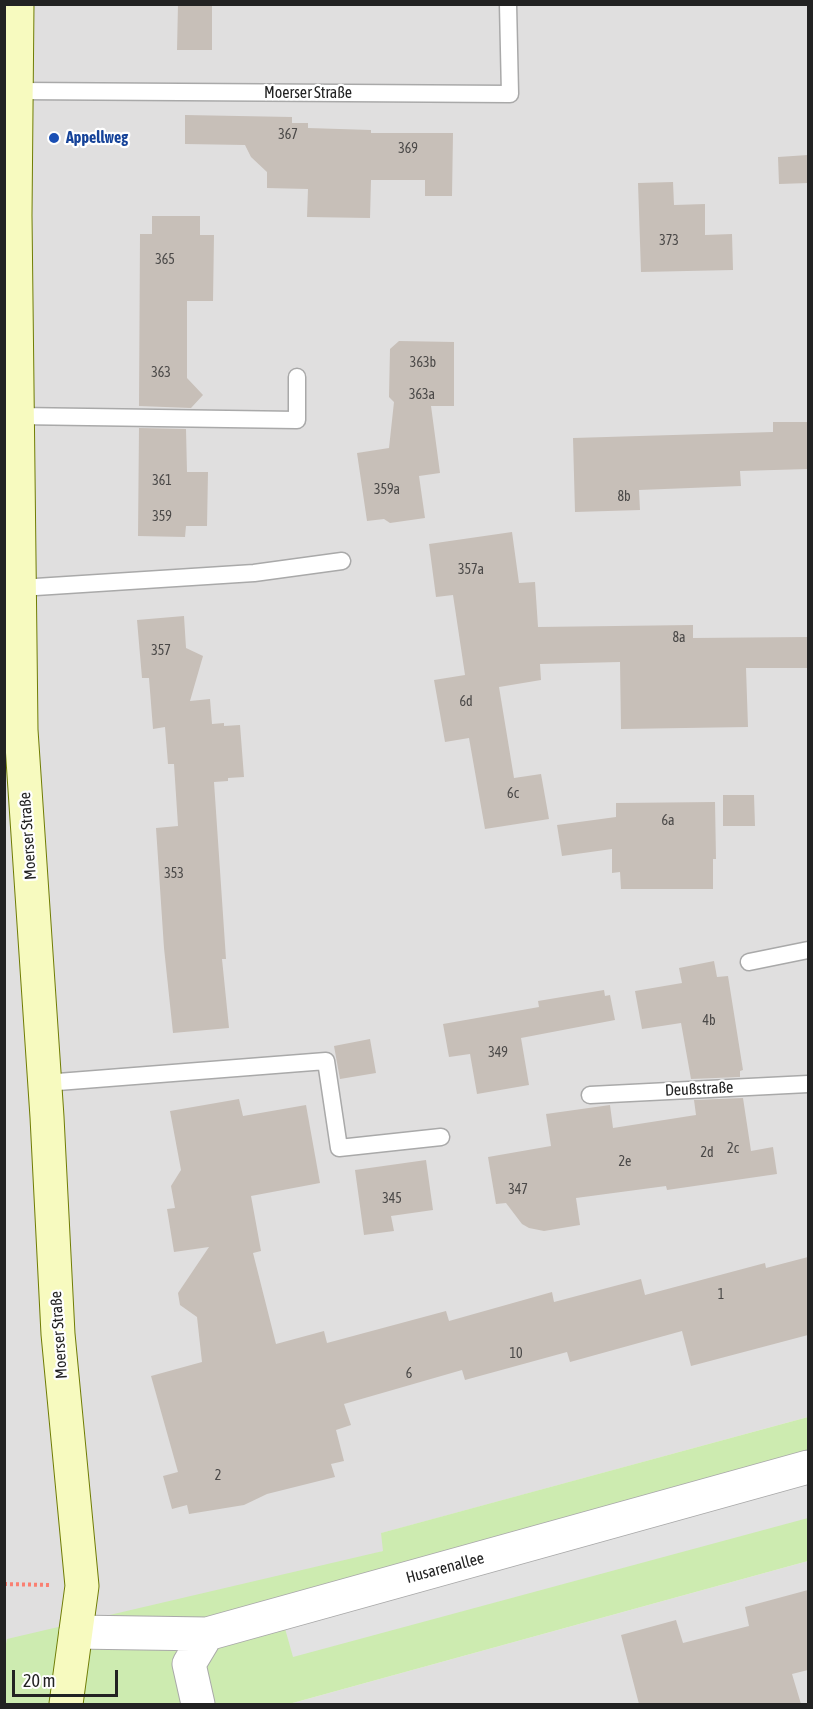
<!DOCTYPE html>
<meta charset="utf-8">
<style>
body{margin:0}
#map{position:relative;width:813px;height:1709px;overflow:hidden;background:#f2efe9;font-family:"Asap Condensed",sans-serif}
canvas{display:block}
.frame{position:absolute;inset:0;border:6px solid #222;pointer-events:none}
.scale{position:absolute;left:12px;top:1670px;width:106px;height:27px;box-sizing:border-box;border:3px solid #222;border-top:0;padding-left:8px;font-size:18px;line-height:21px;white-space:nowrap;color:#222;-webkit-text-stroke:4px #fff;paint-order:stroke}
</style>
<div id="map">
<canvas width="813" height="1709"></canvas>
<div class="frame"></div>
<div class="scale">20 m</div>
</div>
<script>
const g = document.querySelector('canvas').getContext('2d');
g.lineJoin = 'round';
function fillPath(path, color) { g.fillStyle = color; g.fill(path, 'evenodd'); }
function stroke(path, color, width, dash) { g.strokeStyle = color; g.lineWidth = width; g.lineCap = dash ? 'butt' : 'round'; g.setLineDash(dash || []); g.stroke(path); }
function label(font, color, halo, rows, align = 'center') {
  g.font = font + ' "Asap Condensed",sans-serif'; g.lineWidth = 4.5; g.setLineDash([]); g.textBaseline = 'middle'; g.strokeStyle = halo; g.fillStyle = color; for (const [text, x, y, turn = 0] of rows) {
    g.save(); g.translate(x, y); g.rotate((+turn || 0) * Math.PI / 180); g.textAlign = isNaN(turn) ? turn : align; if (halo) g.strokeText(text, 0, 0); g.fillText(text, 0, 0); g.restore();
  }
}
fillPath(new Path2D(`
 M5 5H808V1417L382 1533 384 1551 5 1654Z
 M808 1561V1704H289Z`), '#e0dfdf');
fillPath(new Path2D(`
 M808 1417V1561L289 1704H5L4 1654 7 1639 383 1551 381 1533Z`), '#cdebb0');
fillPath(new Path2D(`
 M808 1484V1518L293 1657 284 1625Z`), '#e2e2e2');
fillPath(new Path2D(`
 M178 4H212V50H177Z
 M185 115 292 117V123H308V128L371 130V133H453L452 196H425V180H371L370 218 307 217 308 189 267 188V172L251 157 245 145 185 144Z
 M808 155V183L779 184 778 157Z
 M673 182 674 205 705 204V235L732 234 733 270 641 272 638 183Z
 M152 216H200V235H214L213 301H187V378L203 395 191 408 139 406 140 234H152Z
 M399 341 454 342V406H431L440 473 419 476 425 518 390 523 384 519 367 521 357 453 389 448 394 402 389 397 390 349Z
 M773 422H808V469L740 471 741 486 639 490 640 510 575 512 573 438 773 432Z
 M139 428 186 429 187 472H208L207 526H186L185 537 138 536Z
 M512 532 519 583 535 582 538 627 693 625V638L808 637V668H746L748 727 621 729 620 662 540 664 541 680 499 687 514 778 541 774 549 819 485 829 469 738 445 742 434 680 465 675 453 595 436 597 429 544Z
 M184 616 186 648 203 656 190 701 210 699 212 724 224 723V726L240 725 244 777 228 778V781L214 782 226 959H222L229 1028 173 1033 164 948 156 828 178 826 174 764H168L165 727 153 729 149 678H142L137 620Z
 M723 795H754L755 826H723Z
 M715 802 716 859H713V889H621L620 872 612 873V849L562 856 557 825 616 817V803Z
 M714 961 717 977 728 976 743 1070 740 1071V1077L691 1079 681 1023 642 1029 635 991 682 983 679 968Z
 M604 990 605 996 610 995 615 1020 521 1038 529 1085 477 1094 470 1054 449 1057 443 1024 539 1007 538 1001Z
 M370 1039 376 1073 340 1079 334 1046Z
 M743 1098 751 1151 773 1147 777 1174 667 1190 666 1186 576 1198 580 1225 544 1231 529 1228 522 1224 506 1203 496 1204 488 1157 551 1146 546 1114 610 1105 613 1128 696 1115 694 1100Z
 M239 1099 243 1116 306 1105 320 1183 251 1196 261 1251 253 1253 276 1344 324 1331 327 1343 446 1311 449 1321 552 1292 554 1302 641 1279 645 1295 765 1263 766 1268 808 1257V1335L691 1366 682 1331 570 1362 567 1352 465 1380 462 1370 344 1404 351 1425 336 1430 344 1461 331 1464 335 1477 267 1494 244 1505 189 1514 187 1505 172 1509 163 1476 178 1472 151 1376 202 1362 197 1317 180 1305 178 1293 209 1247 174 1252 167 1209 175 1208 171 1186 181 1170 170 1111Z
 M426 1160 433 1210 391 1216 394 1231 364 1235 355 1170Z
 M808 1590V1670L792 1674 801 1704H639L621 1635 676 1620 683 1643 749 1626 745 1607Z`), '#c7bfb8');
const service = new Path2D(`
 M17 91 510 94 508 4
 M18 416 297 420V377
 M20 588 254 573 342 561
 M749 962 808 950
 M45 1083 326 1061 339 1148 441 1137
 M590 1095 808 1084`);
const minor = new Path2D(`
 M76 1632 207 1634 808 1467
 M198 1704 189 1664 207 1634`);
const secondary = new Path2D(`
 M17 4 15 215 21 730 47 1117 58 1334 82 1586 66 1704`);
stroke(service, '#a9a9a9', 19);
stroke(minor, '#a9a9a9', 35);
stroke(secondary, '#707d05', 35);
stroke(new Path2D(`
 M4 1584 49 1585`), '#fa8072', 4, [3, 3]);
stroke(service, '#fff', 16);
stroke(minor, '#fff', 33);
stroke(secondary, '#f7fabf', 33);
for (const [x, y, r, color] of [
 [54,138,6,"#1a4fb4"]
]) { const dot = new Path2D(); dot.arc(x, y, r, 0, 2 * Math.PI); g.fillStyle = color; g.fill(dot); stroke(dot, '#fff', 2); }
label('14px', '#4b4948', null, [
 ["367",288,135],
 ["369",408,149],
 ["373",669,241],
 ["365",165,260],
 ["363b",423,363],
 ["363",161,373],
 ["363a",422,395],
 ["361",162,481],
 ["359a",387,490],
 ["8b",624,497],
 ["359",162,517],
 ["357a",471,570],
 ["8a",679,638],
 ["357",161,651],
 ["6d",466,702],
 ["6c",513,794],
 ["6a",668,821],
 ["353",174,874],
 ["4b",709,1021],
 ["349",498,1053],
 ["2c",733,1149],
 ["2d",707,1153],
 ["2e",625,1162],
 ["347",518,1190],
 ["345",392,1199],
 ["1",721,1295],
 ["10",516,1354],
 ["6",409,1374],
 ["2",218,1476]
]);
label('16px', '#222', '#fff', [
 ["Moerser Straße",308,93],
 ["Moerser Straße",28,836,-94],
 ["Deußstraße",699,1089,-3],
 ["Moerser Straße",59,1335,-94],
 ["Husarenallee",445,1568,-15]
]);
label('bold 16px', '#164399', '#fff', [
 ["Appellweg",66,138]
], 'left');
</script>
